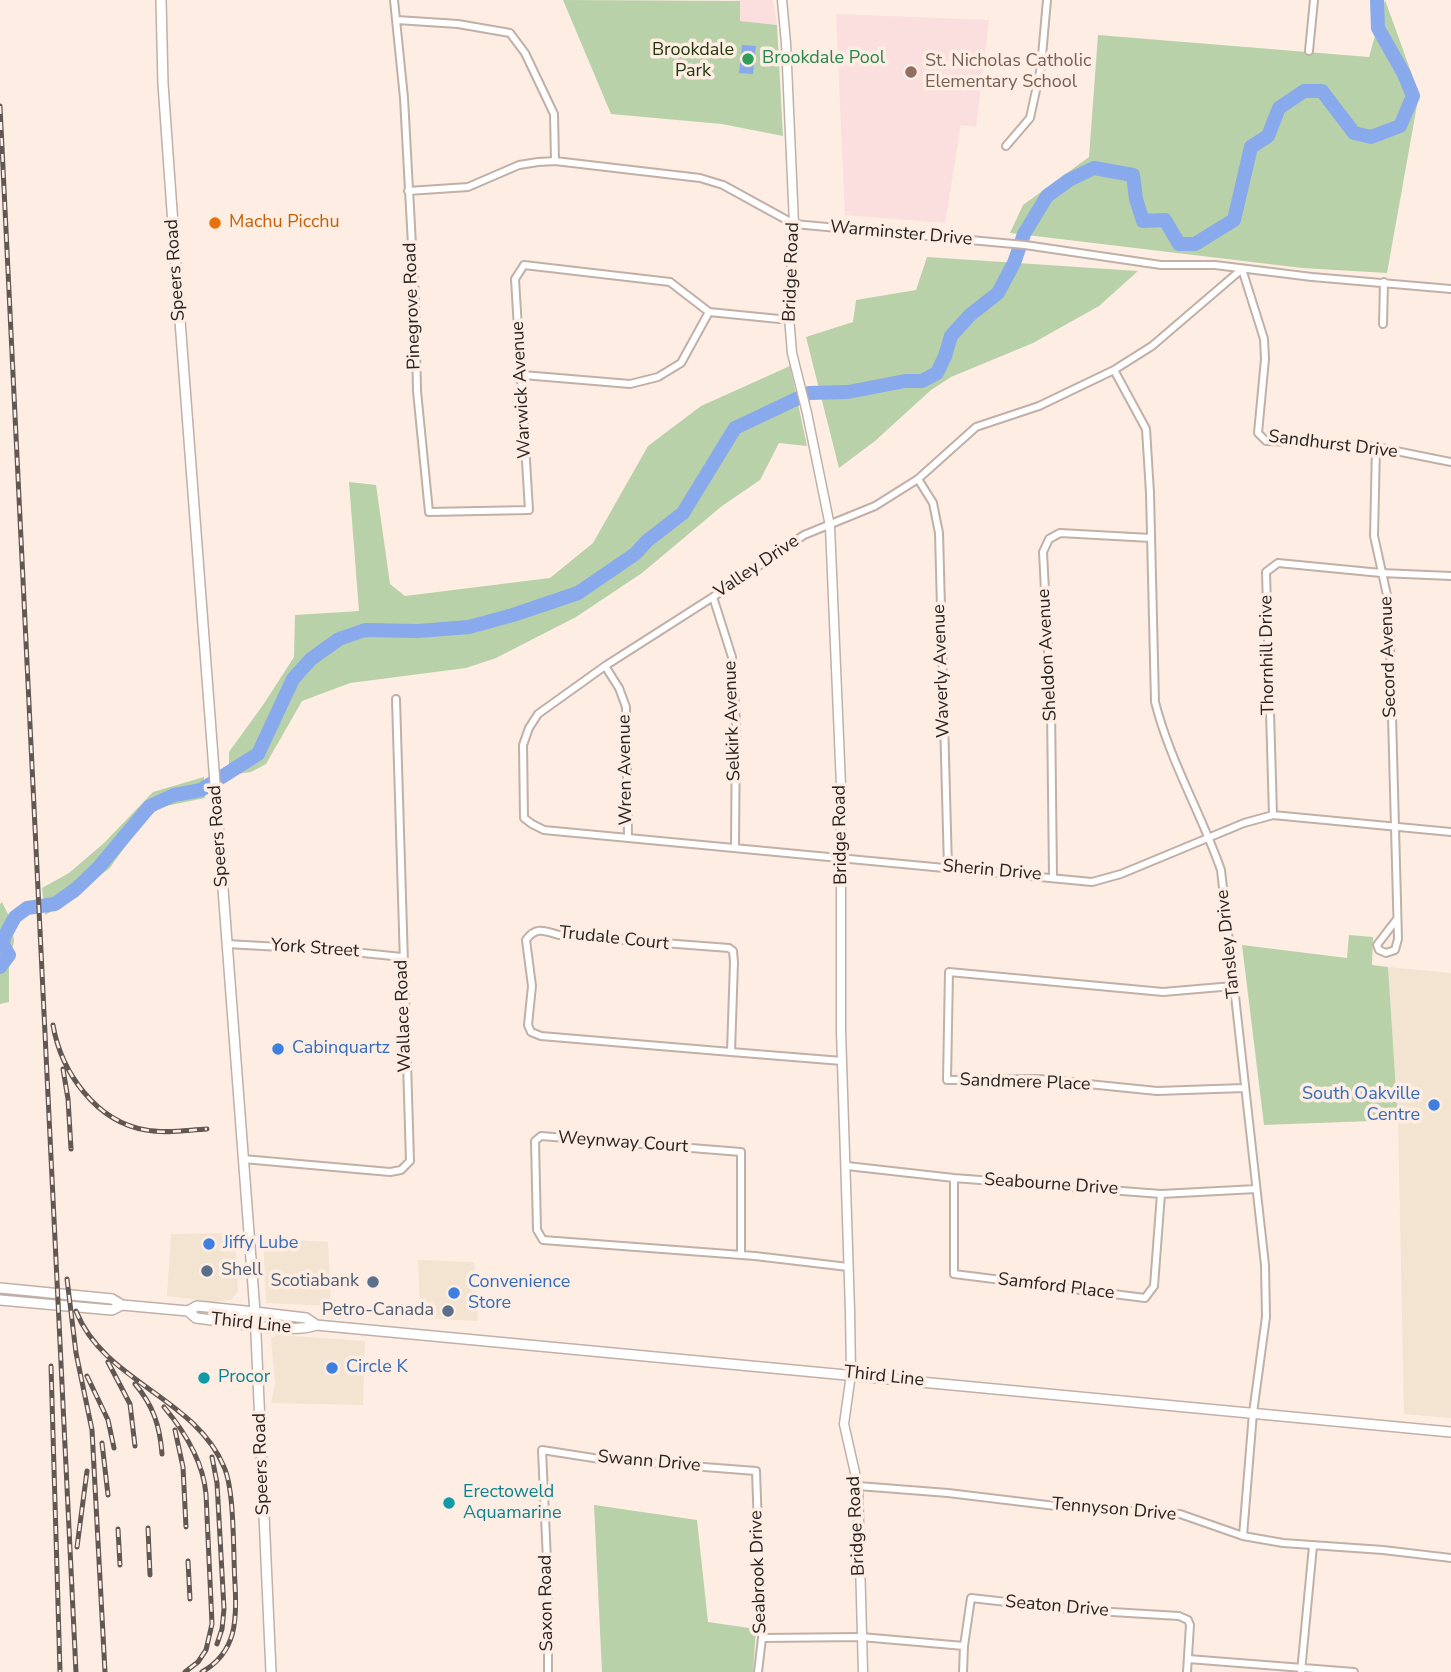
<!DOCTYPE html>
<style>
body{margin:0}
canvas{display:block;background:#fdede3}
</style>
<canvas width="1451" height="1672"></canvas>
<script>
const g = document.querySelector('canvas').getContext('2d');
g.lineJoin = 'round';
function fillPath(path, color) { g.fillStyle = color; g.fill(path, 'evenodd'); }
function stroke(path, color, width, dash) { g.strokeStyle = color; g.lineWidth = width; g.lineCap = dash ? 'butt' : 'round'; g.setLineDash(dash || []); g.stroke(path); }
function label(font, color, halo, rows, align = 'center') {
  g.font = font + ' "Nunito Sans",sans-serif'; g.lineWidth = 7; g.setLineDash([]); g.textBaseline = 'middle'; g.strokeStyle = halo; g.fillStyle = color; for (const [text, x, y, turn = 0] of rows) {
    g.save(); g.translate(x, y); g.rotate((+turn || 0) * Math.PI / 180); g.textAlign = isNaN(turn) ? turn : align; if (halo) g.strokeText(text, 0, 0); g.fillText(text, 0, 0); g.restore();
  }
}
fillPath(new Path2D(`
 M1388 967 1451 973V1418L1404 1414 1398 1120Z
 M235 1233 238 1292 231 1300 215 1302 167 1296 171 1234Z
 M263 1238 328 1242 331 1306 266 1303Z
 M418 1260 474 1262 478 1321 420 1318Z
 M277 1335 365 1341 363 1405 271 1403 275 1384 271 1338Z`), '#f3e4d1');
fillPath(new Path2D(`
 M732 0H773L777 25 739 21 740 1Z
 M836 14 989 20 976 127 961 125 945 223 845 215Z`), '#fadfde');
fillPath(new Path2D(`
 M563 0 740 1V21L777 25 783 136 722 124 611 114Z
 M1385 0 1419 94 1387 273 1302 268 1010 233 1023 205 1089 157 1098 35 1369 57Z
 M927 257 1138 271 1099 306 1033 343 951 377 931 390 875 441 839 468 806 337 853 322 856 300 916 290Z
 M790 366 807 446 779 443 760 480 722 506 642 573 576 617 496 658 466 668 350 683 302 701 266 764 251 772 229 775V752L263 705 294 657 295 615 359 611 349 482 376 485 390 584 405 596 550 578 593 543 648 446 701 406Z
 M204 777 205 798 161 807 145 819 109 869 84 886 78 897 45 915 42 888 69 873 104 843 153 792Z
 M2 902 11 920 14 941 9 964V1002L0 1004V904Z
 M1349 935 1373 937 1372 965 1388 967 1398 1120 1264 1125 1242 945 1347 958Z
 M594 1505 697 1520 708 1622 756 1629 753 1672H602Z`), '#b8d1a8');
fillPath(new Path2D(`
 M742 45 756 46 753 74 739 73Z`), '#88a9eb');
stroke(new Path2D(`
 M0 967 9 955 3 945 4 937 15 917 27 908 55 904 76 889 98 868 150 806 174 795 201 790 258 754 293 679 311 659 339 639 365 630 418 631 469 627 513 615 578 593 635 554 647 541 683 513 735 428 809 393 848 392 905 381H922L937 373 945 356 951 336 970 315 998 293 1014 263 1024 234 1047 196 1069 180 1094 168 1133 175 1136 199 1143 221 1165 220 1179 244H1195L1234 220 1251 147 1268 136 1279 108 1304 91H1322L1354 133 1371 137 1400 126 1413 96 1404 74 1378 28 1377 0`), '#88a9eb', 14);
const minor = new Path2D(`
 M394 0 404 98 415 300 417 391 429 512 529 510 515 279 524 265 670 282 709 312 779 319 789 317
 M397 20 458 24 510 33 525 53 554 114 555 161
 M1309 51 1314 0
 M1006 146 1030 118 1041 67 1047 0
 M408 191 468 187 519 165 538 162 555 161 700 178 723 185 794 224 1025 245 1161 265H1215L1312 277 1451 289
 M1242 269 1152 346 1114 370 1039 406 976 427 918 479 875 506 804 535 713 597 605 666 538 714 529 728 523 745 524 818 532 824 544 830 1092 882 1121 874 1244 823 1273 815 1451 832
 M1242 269 1264 339 1265 359 1258 433 1266 441 1334 443 1376 447 1451 462
 M1383 324 1384 282
 M1114 370 1146 429 1150 493 1155 702C1170 761 1201 813 1221 870L1265 1265 1266 1317 1253 1413 1243 1536
 M523 375 630 384 658 377 681 363 709 312
 M1376 447 1374 536 1389 604 1398 939 1395 950 1386 953 1379 950 1377 945 1397 919
 M918 479 933 503 939 533 948 868
 M713 597 732 657 736 723 735 847
 M605 666 619 688 626 707 628 837
 M1273 815 1266 572 1278 563 1381 573 1451 576
 M1053 877 1051 707 1043 552 1049 539 1060 533 1151 538
 M227 944 334 950 402 957
 M1233 986 1163 992 949 972 947 1080 1039 1079 1157 1091 1244 1088
 M731 1052 541 1036 531 1032 528 1025 532 986 526 940C536 926 545 931 559 935L729 948 733 951 734 962 731 1052 842 1061
 M243 1159 390 1172 401 1170 410 1161 396 699
 M847 1166 954 1178 1161 1194 1256 1189
 M954 1178V1274L1145 1298 1154 1286 1161 1194
 M741 1255V1152L541 1136 535 1141 537 1230 543 1240 755 1256 848 1267
 M858 1486 948 1493 1064 1507 1180 1514 1243 1536 1283 1543 1383 1550 1451 1558
 M762 1638 861 1637 964 1646 971 1598 1078 1610 1179 1616 1188 1620 1190 1625 1187 1672
 M1188 1659 1354 1672
 M548 1672V1583L542 1450 600 1459 756 1471 762 1638 758 1672
 M963 1672 964 1646
 M1301 1672 1313 1546`);
const tertiary = new Path2D(`
 M782 0 786 43 794 224 789 317 792 353 807 413 830 526 841 786V1031L850 1311 851 1374 844 1424 858 1486 863 1672`);
const secondary = new Path2D(`
 M161 0 163 84 177 281 255 1312 271 1672
 M0 1288 112 1299 122 1305 188 1311 197 1306 255 1312 306 1318 316 1325
 M0 1300 112 1310 122 1305
 M188 1311 196 1318C225 1321 291 1335 316 1325L1451 1432`);
stroke(minor, '#c0b0a7', 10);
stroke(tertiary, '#c0b0a7', 11);
stroke(secondary, '#c0b0a7', 12);
stroke(minor, '#fff', 6);
stroke(tertiary, '#fff', 8);
stroke(secondary, '#fff', 9);
const rail = new Path2D(`
 M0 106 76 1672
 M53 1025C61 1072 96 1122 146 1130 166 1134 187 1130 207 1129
 M63 1069 68 1099 71 1149
 M67 1279 76 1353 92 1430 105 1672
 M76 1311C104 1382 195 1397 224 1467 235 1491 233 1555 235 1584 237 1619 237 1652 202 1672
 M108 1362 130 1404 135 1446
 M51 1366 60 1672
 M87 1376 108 1420 114 1448
 M135 1384C153 1405 160 1426 162 1454
 M164 1407C185 1432 203 1461 206 1494L212 1624 206 1650 198 1662 185 1672
 M175 1430 183 1467 186 1527
 M102 1443 108 1495
 M212 1457 217 1483 224 1609 222 1629 217 1644
 M148 1528 150 1575
 M118 1529 120 1565
 M77 1547 87 1471
 M188 1561 190 1599`);
stroke(rail, '#605853', 5);
stroke(rail, '#fdede3', 2.5, [8]);
for (const [x, y, r, color] of [
 [748,59,7,"#2e9e5b"],
 [911,72,7,"#8d6e63"],
 [215,223,7,"#e8710a"],
 [278,1049,7,"#3f7fe0"],
 [1434,1105,7,"#3f7fe0"],
 [209,1244,7,"#3f7fe0"],
 [207,1271,7,"#5c6f8a"],
 [373,1282,7,"#5c6f8a"],
 [454,1293,7,"#3f7fe0"],
 [448,1311,7,"#5c6f8a"],
 [332,1368,7,"#3f7fe0"],
 [204,1378,7,"#0f9aa8"],
 [449,1503,7,"#0f9aa8"]
]) { const dot = new Path2D(); dot.arc(x, y, r, 0, 2 * Math.PI); g.fillStyle = color; g.fill(dot); stroke(dot, '#fdede3', 2.5); }
label('18px', '#1e3807', '#fdede3', [
 ["Brookdale",693,51],
 ["Park",693,72]
]);
label('18px', '#27864d', '#fdede3', [
 ["Brookdale Pool",762,59]
], 'left');
label('18px', '#785e54', '#fdede3', [
 ["St. Nicholas Catholic",925,62],
 ["Elementary School",925,83]
], 'left');
label('18px', '#c56008', '#fdede3', [
 ["Machu Picchu",229,223]
], 'left');
label('18px', '#292320', '#fdede3', [
 ["Warminster Drive",901,234,5],
 ["Speers Road",176,270,-94],
 ["Bridge Road",792,272,-88],
 ["Pinegrove Road",413,306,-92],
 ["Warwick Avenue",522,390,-93],
 ["Sandhurst Drive",1333,445,7],
 ["Valley Drive",757,567,-34],
 ["Sheldon Avenue",1048,655,-93],
 ["Thornhill Drive",1268,655,-91],
 ["Secord Avenue",1389,657,-92],
 ["Waverly Avenue",942,671,-92],
 ["Selkirk Avenue",733,721,-92],
 ["Wren Avenue",626,770,-91],
 ["Bridge Road",841,835,-91],
 ["Speers Road",219,836,-94],
 ["Sherin Drive",992,871,5],
 ["Trudale Court",614,939,6],
 ["Tansley Drive",1229,944,-96],
 ["York Street",315,949,4],
 ["Wallace Road",404,1016,-92],
 ["Sandmere Place",1025,1083,2],
 ["Weynway Court",623,1143,4],
 ["Seabourne Drive",1051,1185,4],
 ["Samford Place",1056,1287,7],
 ["Third Line",251,1324,6],
 ["Third Line",884,1377,6],
 ["Swann Drive",649,1462,5],
 ["Speers Road",262,1464,-92],
 ["Tennyson Drive",1114,1510,5],
 ["Bridge Road",857,1526,-93],
 ["Seabrook Drive",759,1572,-92],
 ["Saxon Road",547,1603,-91],
 ["Seaton Drive",1057,1607,5]
]);
label('18px', '#366cbe', '#fdede3', [
 ["Cabinquartz",292,1049],
 ["South Oakville",1420,1095,"right"],
 ["Centre",1420,1116,"right"],
 ["Jiffy Lube",223,1244],
 ["Convenience",468,1283],
 ["Store",468,1304],
 ["Circle K",346,1368]
], 'left');
label('18px', '#4e5e75', '#fdede3', [
 ["Shell",221,1271,"left"],
 ["Scotiabank",359,1282],
 ["Petro-Canada",434,1311]
], 'right');
label('18px', '#0d838f', '#fdede3', [
 ["Procor",218,1378],
 ["Erectoweld",463,1493],
 ["Aquamarine",463,1514]
], 'left');
</script>
